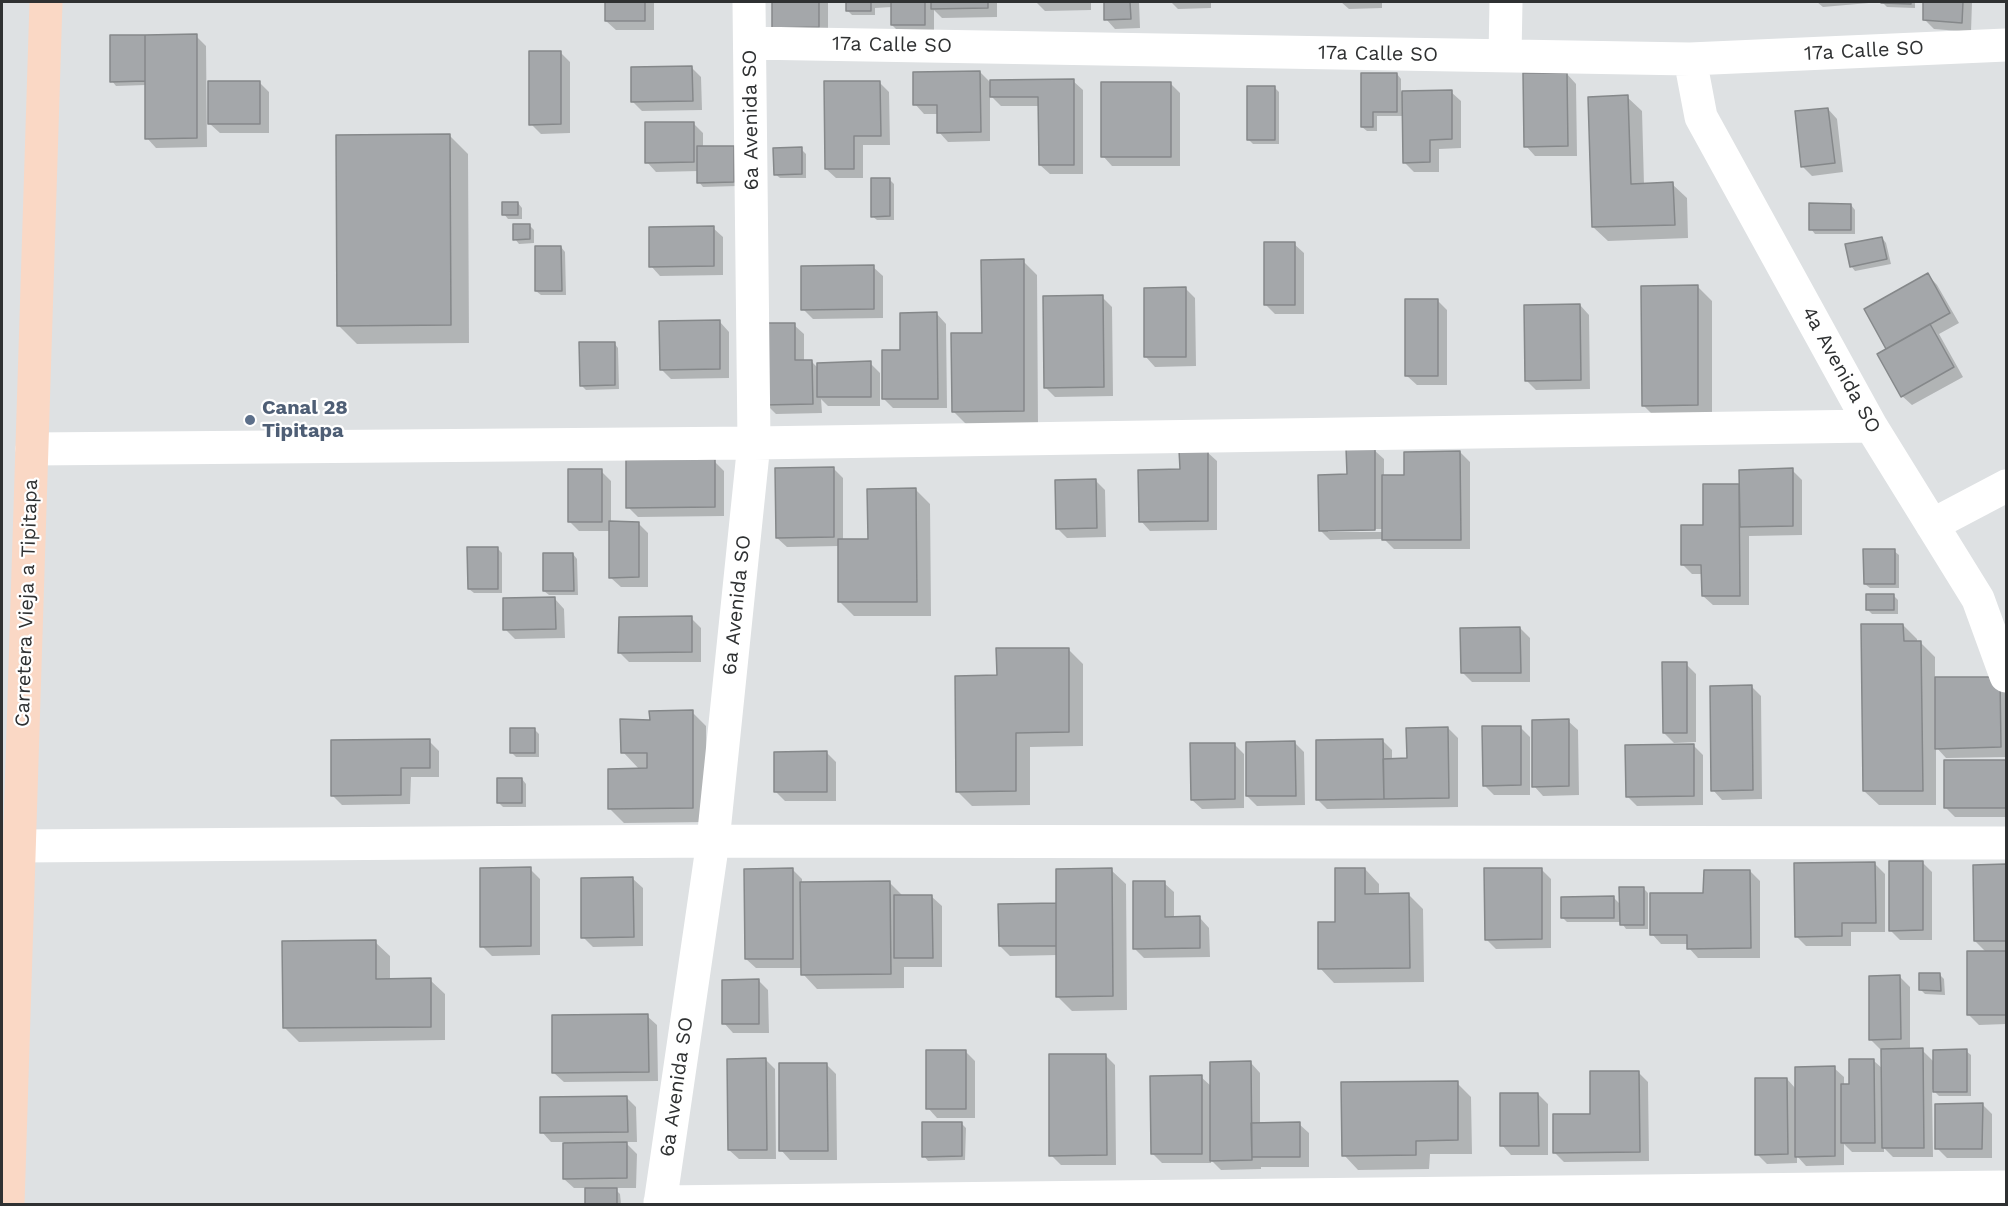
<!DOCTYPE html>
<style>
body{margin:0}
#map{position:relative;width:2008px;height:1206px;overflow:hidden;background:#dee1e3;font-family:"Work Sans",sans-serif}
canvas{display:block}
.frame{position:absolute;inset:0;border:3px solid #2f3132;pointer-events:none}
</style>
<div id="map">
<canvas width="2008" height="1206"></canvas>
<div class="frame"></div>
</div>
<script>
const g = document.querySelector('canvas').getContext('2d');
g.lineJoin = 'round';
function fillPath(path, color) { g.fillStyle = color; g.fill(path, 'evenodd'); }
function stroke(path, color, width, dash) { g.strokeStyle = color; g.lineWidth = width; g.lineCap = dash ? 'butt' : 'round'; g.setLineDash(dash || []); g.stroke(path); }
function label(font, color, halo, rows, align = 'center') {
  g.font = font + ' "Work Sans",sans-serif'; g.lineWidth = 4.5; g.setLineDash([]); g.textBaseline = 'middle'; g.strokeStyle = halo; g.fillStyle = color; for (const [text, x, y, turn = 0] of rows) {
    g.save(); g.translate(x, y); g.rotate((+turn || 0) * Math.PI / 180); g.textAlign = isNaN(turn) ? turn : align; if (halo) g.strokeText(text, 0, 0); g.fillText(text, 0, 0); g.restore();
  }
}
fillPath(new Path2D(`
 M606 2H654V30H616L606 21Z
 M774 2H828V36L774 27Z
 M848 2H997V17L942 18 934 10V34L902 35 892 25V7L875 8V15H852L848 11Z
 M1036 2H1091V10L1045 11Z
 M1106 2H1139L1140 28 1115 29 1106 19Z
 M1171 2H1211V8L1178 9Z
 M1341 2H1382V8L1349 9Z
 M1817 2H1869V3L1823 7Z
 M1882 2H1915V8L1887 7Z
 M1925 2H1972L1971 32 1934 29 1924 19Z
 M196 36 206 46 207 147 156 148 147 138 146 85 116 86 112 81Z
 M560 52 570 62V133L541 134 531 124Z
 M692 68 701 77 702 110 642 111 632 101Z
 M980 72 992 84 1073 81 1083 90V174H1050L1040 165V106H1001L990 95V141L948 142 939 132V114H924L915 104Z
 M1397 74 1401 79V92H1451L1461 101V148L1439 149V172H1414L1404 162V116H1377V131H1367L1362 127Z
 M1567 74 1576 84 1577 156H1535L1526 146Z
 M259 82 269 92V133H220L210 124Z
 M879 82 889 92 890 145H863V178H836L826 169Z
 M1170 83 1180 93V166H1112L1103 156Z
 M1274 87 1279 92V144H1253L1249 140Z
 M1627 97 1642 111 1644 185 1672 184 1687 198 1688 238 1608 241 1593 227Z
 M1828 109 1837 119 1843 172 1812 176 1802 166Z
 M693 123 703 133V148L734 147 738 152V186L703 187 699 182V171L656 172 647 162Z
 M449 135 468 154 469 343 357 344 338 325Z
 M801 149 806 154V178H780L775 174Z
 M889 179 894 184V220H877L872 216Z
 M518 203 522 208V219H508L504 214Z
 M1851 205 1855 210V234H1815L1811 229Z
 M530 226 534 230V243L519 244 515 239Z
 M713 228 723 237V275L660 276 651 266Z
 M1882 238 1886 243 1891 264 1855 271 1851 266Z
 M1294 244 1304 253V314H1275L1266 305Z
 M561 247 565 252 566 295H541L536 291Z
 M1023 261 1037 275 1038 425 968 426 953 411 984 335Z
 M873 267 883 276V318L813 319 803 309Z
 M1928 275 1937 285 1959 323 1939 334 1963 377 1912 405 1902 396 1888 350Z
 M1698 287 1712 301V419L1658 420 1643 405Z
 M1185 288 1195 298 1196 366 1155 367 1146 357Z
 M1102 297 1112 307 1113 396 1055 397 1045 387Z
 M1437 300 1447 310V385H1417L1407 376Z
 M1580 305 1589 315 1590 389 1536 390 1526 380Z
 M937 314 946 324 947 408H893L884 399 902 351Z
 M720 322 729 332V378L671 379 661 369Z
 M794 325 804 334V361H811L818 368 870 363 880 373V406H828L821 399 822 413 776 414 766 404Z
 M614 343 618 348 619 389 586 390 581 385Z
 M1374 450 1384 459V477H1405L1460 452 1470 462V549H1394L1384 539 1330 540 1320 530 1348 476ZM1328 529H1383V532H1328Z
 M1207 452 1217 461V530L1150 531 1141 521 1181 471Z
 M714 461 724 471V516L638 517 628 507Z
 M833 468 843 478V540H869L916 490 930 504 931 616H854L840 602 839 546 787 547 777 538Z
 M1792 470 1802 480V535L1749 536V605H1713L1703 596V574H1692L1682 564 1704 527V486H1740Z
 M601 471 611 481V523H638L648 533V587H621L611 578V531H579L570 522Z
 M1096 481 1105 490 1106 537 1067 538 1057 528Z
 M498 549 502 553V593H474L469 589Z
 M1894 551 1899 555V588H1870L1865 584Z
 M573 554 577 559 578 595H549L544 591Z
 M1893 595 1898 600V614H1872L1868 610Z
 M555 599 564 609 565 638 515 639 505 629Z
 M691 618 701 628V662H629L620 653Z
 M1903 625 1917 639V643H1921L1935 657V679L2006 685V757L1946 758 1936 747V805H1879L1864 791Z
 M1520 628 1530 638V682H1472L1462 672Z
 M1068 649 1083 664V746L1030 747V805L972 806 957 791 998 677Z
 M1686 664 1696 674V742L1674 743 1664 733Z
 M1752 687 1761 696 1762 799 1722 800 1713 790Z
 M692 712 706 726 707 822 624 823 610 809 640 770 623 752 651 721Z
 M1568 721 1578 730 1579 795 1543 796 1534 786Z
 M1520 727 1530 737V795H1494L1484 785Z
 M1448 728 1458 738V807L1327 809 1317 799 1382 740 1392 750V760L1409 759Z
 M534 729 539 734V757H516L512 753Z
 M429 741 439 751V777H411L410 804 342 805 332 795Z
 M1295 743 1304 752 1305 805 1257 806 1247 796Z
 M1234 744 1244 754V808L1202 809 1192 800Z
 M1693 745 1703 755V805L1637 806 1627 796Z
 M826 752 836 762V801H785L776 792Z
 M2006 761V817H1955L1946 808 1945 762Z
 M522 779 526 784V807H503L499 803Z
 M1922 862 1932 872V940H1900L1890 930Z
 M1875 864 1885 874V932H1851V946H1806L1796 936Z
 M1975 866H2006V1024L1979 1025 1969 1015 1987 953 1975 941Z
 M530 869 540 879V955L492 956 482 946Z
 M792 869 802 879V883L889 882 904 897H932L942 906V967H904V988L817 989 803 974 802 968H756L746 959Z
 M1365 869 1379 884V895H1409L1423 909 1424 982 1334 983 1320 968 1337 924Z
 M1541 869 1551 879V948L1496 949 1486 939Z
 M1111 870 1126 884 1127 1010 1072 1011 1058 997V955L1010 956 1000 946 1055 905Z
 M1750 871 1760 881V958H1698L1689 948 1688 944H1661L1652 934 1705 894Z
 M633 879 643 888V946L593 947 583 937Z
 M1164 883 1174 892V918H1200L1209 928 1210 957 1144 958 1134 948Z
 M1644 889 1648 893V929H1626L1621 922H1567L1562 917 1614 898 1621 905Z
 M375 942 390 956V980H430L445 994V1040L299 1042 285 1028Z
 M1940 975 1944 979 1945 995 1925 994 1921 990Z
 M1900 977 1910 987V1050H1922L1935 1063 1966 1051 1971 1055V1096H1939L1932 1089 1933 1157H1893L1884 1148V1152H1852L1844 1144V1165L1806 1166 1797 1156V1163L1767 1164 1757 1154 1787 1079 1796 1089 1834 1068 1844 1077V1086H1850L1874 1061 1883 1069 1882 1049H1880L1870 1039Z
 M759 981 768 990 769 1033H733L724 1023Z
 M647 1016 657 1025 658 1081 564 1082 554 1073Z
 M965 1051 975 1061V1118H937L928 1108Z
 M1105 1055 1115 1065 1116 1165H1061L1051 1155Z
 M765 1059 775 1069 776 1159H739L729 1150Z
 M1251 1063 1260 1073V1124H1299L1309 1133V1167H1261V1169L1221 1170 1211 1160V1163H1162L1152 1153 1201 1077 1211 1086Z
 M826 1064 836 1074 837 1160H790L781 1150Z
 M1638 1072 1648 1082 1649 1161 1564 1162 1554 1152Z
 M1457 1083 1471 1097 1472 1154H1430L1429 1169 1358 1170 1344 1155Z
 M1538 1094 1548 1104V1155H1511L1502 1145Z
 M627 1098 636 1107 637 1142H625L637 1154 636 1188H614L620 1194 621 1204H587V1188H574L564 1179V1142H551L542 1132Z
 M1982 1104 1992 1114V1158H1947L1937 1148Z
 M961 1123 966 1128 965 1160 928 1161 924 1156Z`), '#0003');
const building = new Path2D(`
 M605 2H645V21H605Z
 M772 2H819V27L772 28Z
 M846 2H871V11H846Z
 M891 2H925V25H891Z
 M931 2H988V8L931 9Z
 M1104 2H1130L1131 19 1104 20Z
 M1881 2H1911V4L1881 3Z
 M1923 2H1963L1962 23 1923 20Z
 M197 34V138L145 139V35Z
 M110 35H145V81L110 82Z
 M529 51H561V124L529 125Z
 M692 66 693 101 631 102V67Z
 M980 71 981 132 937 133V105H913V72Z
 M1361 73H1397V112H1373V127H1361Z
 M1523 73H1567L1568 146 1524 147Z
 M1074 79V165H1039L1038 97H990V80Z
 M208 81H260V124H208Z
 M824 81H880L881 136H854V169H825Z
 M1101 82H1171V157H1101Z
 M1247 86H1275V140H1247Z
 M1452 90V139L1430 140V162L1403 163 1402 91Z
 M1628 95 1631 184 1673 182 1675 225 1592 227 1588 97Z
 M1828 108 1835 163 1801 167 1795 111Z
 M645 122H694V162L645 163Z
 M450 134 451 325 337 326 336 135Z
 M697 146H734V182L697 183Z
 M802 147V174L774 175 773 148Z
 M871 178H890V216L871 217Z
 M502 202H518V215H502Z
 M1809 203 1851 204V230H1809Z
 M513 224H530V239L513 240Z
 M714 226V266L649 267V227Z
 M1882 237 1887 259 1850 267 1845 244Z
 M1264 242H1295V305H1264Z
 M535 246H561L562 291H535Z
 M1024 259V411L952 412 951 333H982L981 260Z
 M874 265V309L801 310V266Z
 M1928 273 1950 313 1886 349 1864 309Z
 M1698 285V405L1642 406 1641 286Z
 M1186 287V357H1144V288Z
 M1103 295 1104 387 1044 388 1043 296Z
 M1405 299H1438V376H1405Z
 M1580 304 1581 380 1525 381 1524 305Z
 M937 312 938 399H882V350H900V313Z
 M720 320V369L660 370 659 321Z
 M764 323H795V360H812L813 404 764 405Z
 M1930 324 1954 367 1901 397 1877 354Z
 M579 342H615V385L580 386Z
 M871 361V397H817V363Z
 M1346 448H1375V530L1319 531 1318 475 1347 474Z
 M1179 450H1208V521L1139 522 1138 470 1180 469Z
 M1460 451 1461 540H1382V475H1404V452Z
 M715 459V507L626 508V460Z
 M834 467V537L776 538 775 468Z
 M1793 468V526L1740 527 1739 470Z
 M568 469H602V522H568Z
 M1096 479 1097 528 1056 529 1055 480Z
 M1703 484H1739L1740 596H1702L1701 565H1681V525H1703Z
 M916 488 917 602H838V539H868L867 489Z
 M609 521 639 522V577L609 578Z
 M467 547H498V589H468Z
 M1863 549H1895V584H1864Z
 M543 553H573L574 591H543Z
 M1866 594H1894V610H1866Z
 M555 597 556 629 503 630V598Z
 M692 616V652L618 653 619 617Z
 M1861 624H1903L1904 641H1921L1923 791H1863Z
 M1520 627 1521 673H1461L1460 628Z
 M996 648H1069V732L1016 733V791L956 792 955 676 997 675Z
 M1662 662H1687V733H1663Z
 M1935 677H2000L2001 747 1935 749Z
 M1752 685 1753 790 1711 791 1710 686Z
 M693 710V808L608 809V769L647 768V753H621L620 719 650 720 649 711Z
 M1569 719V786L1532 787V720Z
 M1482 726H1521V785L1483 786Z
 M1448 727 1449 798 1384 799 1383 759 1407 758 1406 728Z
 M510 728H535V753H510Z
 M430 739V768H401V795L331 796V740Z
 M1383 739 1384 799 1316 800V740Z
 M1295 741 1296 796H1246V742Z
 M1190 743H1235V799L1191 800Z
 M1694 744V796L1626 797 1625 745Z
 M827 751V792H774V752Z
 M1944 760H2006V808H1944Z
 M497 778H522V803H497Z
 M1889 861H1923V930L1889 931Z
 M1875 862 1876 923H1842V936L1795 937 1794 863Z
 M2006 864V941H1974L1973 865Z
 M531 867V946L480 947V868Z
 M793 868V959H745L744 869Z
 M1112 868 1113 996 1056 997V869Z
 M1335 868H1365V894L1409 893 1410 968 1318 969V922H1335Z
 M1484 868H1542V939L1485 940Z
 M1704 870H1750L1751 948 1687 949V935H1650V893H1703Z
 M633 877 634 937 581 938V878Z
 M890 881 891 974 801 975 800 882Z
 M1133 881H1165V917L1200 916V948L1133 949Z
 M1619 887H1644V925H1620Z
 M894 895H932L933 958H894Z
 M1614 896V918H1561V897Z
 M1056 903V946H999L998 904Z
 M376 940V979L431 978V1027L283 1028 282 941Z
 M1967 951H2006V1015H1967Z
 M1919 973H1940L1941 991 1919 990Z
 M1900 975 1901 1039 1869 1040V976Z
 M759 979V1024H722V980Z
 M648 1014 649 1072 552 1073V1015Z
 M1923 1048 1924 1148H1882L1881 1049Z
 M1967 1049V1092H1933V1050Z
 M926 1050H966V1109H926Z
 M1049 1054H1106L1107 1155 1049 1156Z
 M766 1058 767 1150H728L727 1059Z
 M1849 1059H1874L1875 1143H1841V1084H1849Z
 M1251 1061 1252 1160 1210 1161V1062Z
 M779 1063H827L828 1151H779Z
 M1835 1066V1156L1795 1157V1067Z
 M1590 1071H1639L1640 1152 1553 1153V1114H1590Z
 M1202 1075V1154H1151L1150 1076Z
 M1755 1078H1787L1788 1154 1755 1155Z
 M1458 1081V1140L1416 1141V1155L1342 1156 1341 1082Z
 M1500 1093H1538L1539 1146H1500Z
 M627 1096 628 1132 540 1133V1097Z
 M1983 1103 1982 1149H1935V1104Z
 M922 1122H962V1156L922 1157Z
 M1300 1122V1157H1252L1251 1123Z
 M627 1142V1178L563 1179V1143Z
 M585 1188H617V1204H585Z`);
fillPath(building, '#a4a7aa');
stroke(building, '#85888a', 1.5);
stroke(new Path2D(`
 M750 43 1690 59 2006 45
 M1505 56 1506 2
 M1690 59 1701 117 1871 426 1978 599 2006 676
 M32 449 754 443 1871 426
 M1932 525 2006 486
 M19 846 713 841 2006 843
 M660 1202 2006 1187
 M660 1204 713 841 754 443 749 2`), '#fff', 33);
stroke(new Path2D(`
 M8 1204 46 2`), '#fad8c5', 33);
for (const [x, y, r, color] of [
 [250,420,6,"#5c6f8a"]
]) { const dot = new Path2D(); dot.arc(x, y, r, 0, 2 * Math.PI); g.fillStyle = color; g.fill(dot); stroke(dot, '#fff', 2); }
label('20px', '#2f3132', '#fff', [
 ["17a Calle SO",892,45,1],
 ["17a Calle SO",1864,51,-3],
 ["17a Calle SO",1378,54,1],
 ["6a Avenida SO",751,120,-91],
 ["4a Avenida SO",1841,370,61],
 ["Carretera Vieja a Tipitapa",27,603,-88],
 ["6a Avenida SO",737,605,-84],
 ["6a Avenida SO",677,1087,-82]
]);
label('bold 20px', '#4e5e75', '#fff', [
 ["Canal 28",262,408],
 ["Tipitapa",262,431]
], 'left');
</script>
